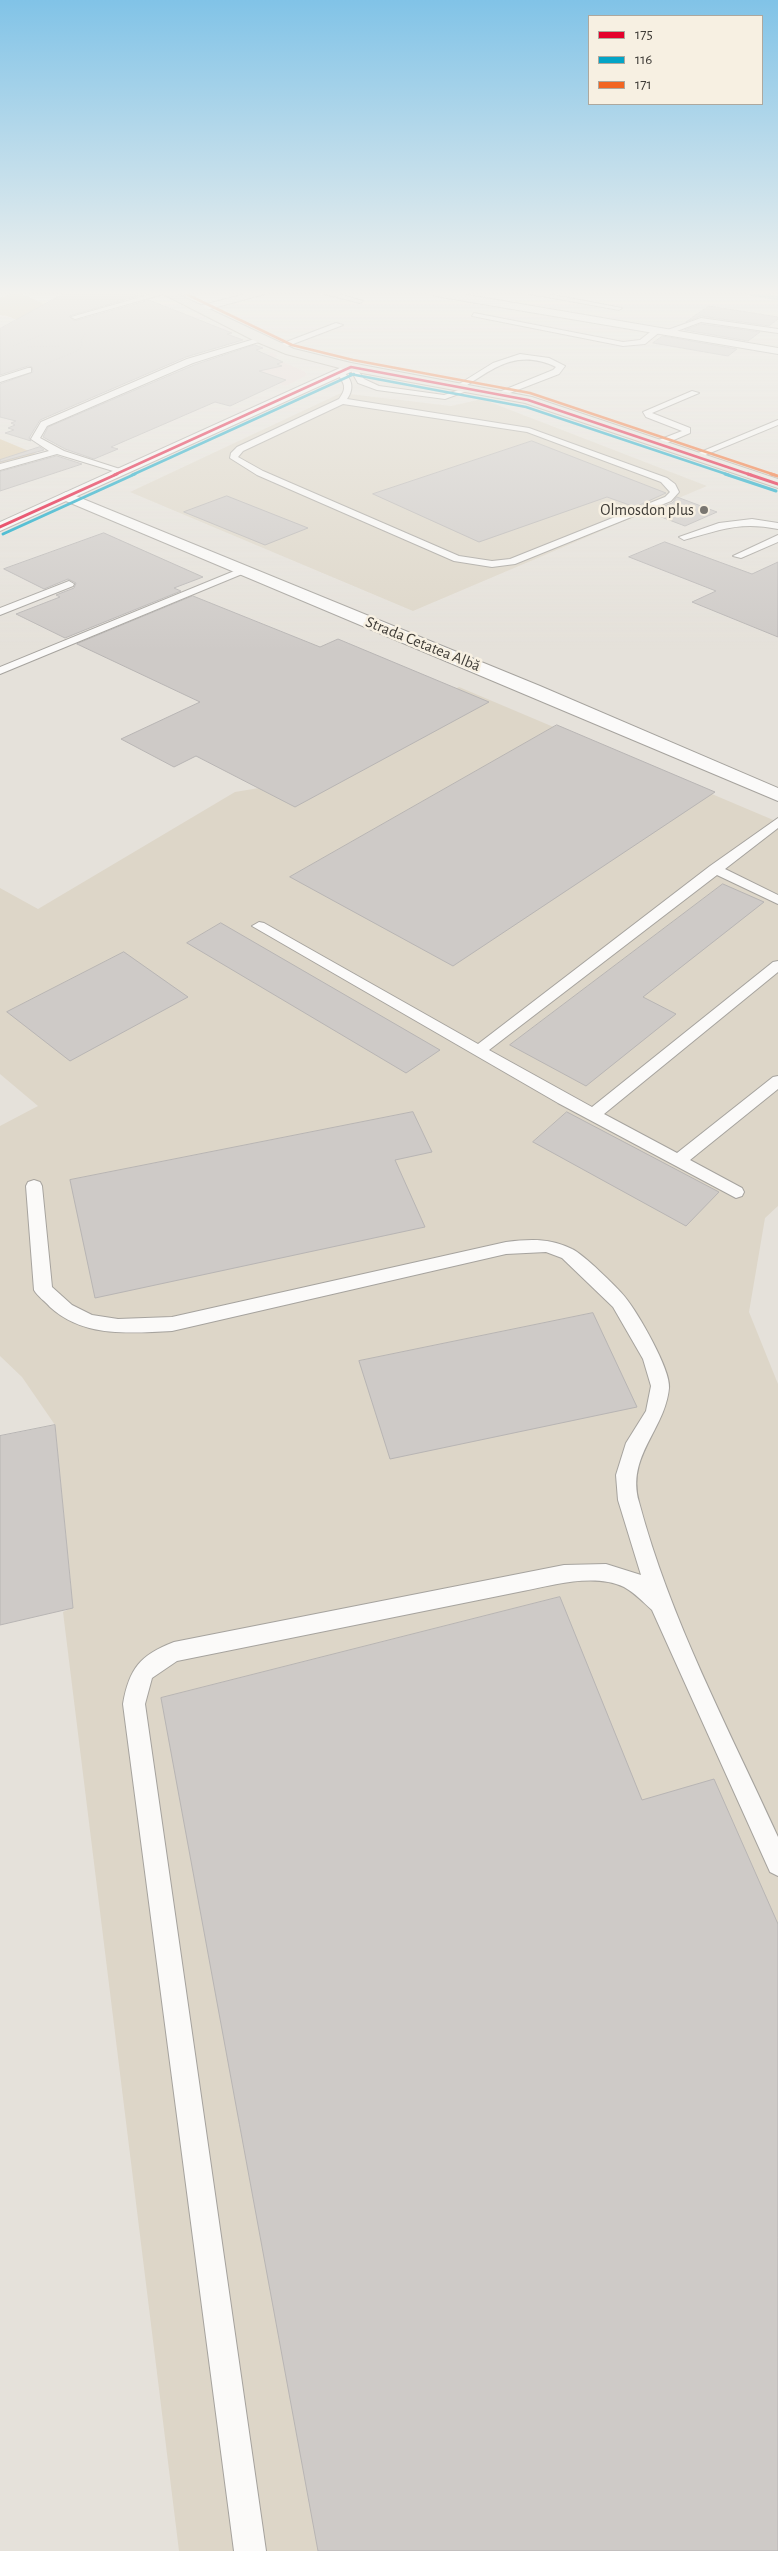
<!DOCTYPE html>
<meta charset="utf-8">
<style>
body{margin:0}
#map{position:relative;width:778px;height:2551px;overflow:hidden;background:#e5e1da;font-family:"Alegreya Sans",sans-serif}
canvas{display:block}
.legend{position:absolute;left:588px;top:15px;width:175px;height:90px;box-sizing:border-box;background:#f7f0e2;border:1px solid #ada89e;margin:0;padding:6px 9px;list-style:none;font-size:15px;color:#3f3c37}
.legend li{display:flex;align-items:center;gap:10px;height:25px}
.legend b{width:25px;border:1px solid #ada89e}
</style>
<div id="map">
<canvas width="778" height="2551"></canvas>
<ul class="legend">
<li><b style="height:6px;background:#e4002b"></b>175</li>
<li><b style="height:6px;background:#03a4c6"></b>116</li>
<li><b style="height:6px;background:#f26522"></b>171</li>
</ul>
</div>
<script>
const g = document.querySelector('canvas').getContext('2d');
g.lineJoin = 'round';
function fillPath(path, color) { g.fillStyle = color; g.fill(path, 'evenodd'); }
function stroke(path, color, width, dash) { g.strokeStyle = color; g.lineWidth = width; g.lineCap = dash ? 'butt' : 'round'; g.setLineDash(dash || []); g.stroke(path); }
function label(font, color, halo, rows, align = 'center') {
  g.font = font + ' "Alegreya Sans",sans-serif'; g.lineWidth = 5; g.setLineDash([]); g.textBaseline = 'middle'; g.strokeStyle = halo; g.fillStyle = color; for (const [text, x, y, turn = 0] of rows) {
    g.save(); g.translate(x, y); g.rotate((+turn || 0) * Math.PI / 180); g.textAlign = isNaN(turn) ? turn : align; if (halo) g.strokeText(text, 0, 0); g.fillText(text, 0, 0); g.restore();
  }
}
fillPath(new Path2D(`
 M272 353 278 356 273 358 304 371 307 375 286 386 244 375 256 359Z`), '#e9d9d6');
fillPath(new Path2D(`
 M341 393 451 406 482 399 707 486 413 611 130 492Z
 M459 687 778 822V1206L765 1218 749 1312 778 1384V2551H179L63 1612 73 1607 55 1425 22 1377 0 1356V1126L38 1106 0 1074V888L38 909 235 792 259 788Z`), '#ddd6c8');
fillPath(new Path2D(`
 M13 293H20L46 305 40 308 83 320 78 322 115 332 124 329 136 331 45 367 36 370 29 368 55 359 80 344 7 316 0 315V298Z
 M0 439 36 454 0 463Z`), '#dccbad');
stroke(new Path2D(`
 M749 293 778 298`), '#86dae5', 4.5);
const building = new Path2D(`
 M65 293H131L138 296 69 316 74 321 149 300 232 333 227 334 243 340 186 357 40 420 29 438 31 441 5 433 14 430 8 428 15 425 11 423 16 421 0 417V384L33 372 32 367 28 366 0 375V329Z
 M709 306 778 317V319L769 326 701 316 686 322Z
 M701 324 760 332 748 341 685 330Z
 M663 336 737 349 728 356 653 343Z
 M255 345 263 348 256 350 283 362 277 364 282 366 259 371 286 380 230 406 215 402 111 447 118 449 94 459 65 449 43 437 48 427 194 365Z
 M532 441 666 493 635 507 607 497 479 542 373 494Z
 M40 447 44 450 0 462V460Z
 M57 456 82 464 0 491V472Z
 M227 496 308 528 265 545 184 512Z
 M677 497 717 512 685 526 648 512 672 503Z
 M104 533 203 577 174 588 181 591 65 638 16 614 60 597 56 595 74 588 76 583 68 579 44 589 4 569Z
 M665 542 752 574 778 562V637L692 602 716 591 629 557Z
 M193 596 320 647 338 639 489 702 295 807 196 756 174 767 121 739 200 702 77 644Z
 M557 725 715 792 453 966 290 877Z
 M723 884 764 902 643 997 676 1014 586 1086 510 1045Z
 M221 923 440 1050 406 1073 187 943Z
 M124 952 188 997 70 1061 7 1012Z
 M413 1112 432 1152 395 1160 425 1227 95 1298 70 1180Z
 M567 1112 719 1192 686 1226 533 1142Z
 M593 1313 637 1407 390 1459 359 1361Z
 M55 1425 73 1608 0 1625V1436Z
 M560 1597 642 1800 714 1779 778 1924V2551H318L161 1698Z`);
fillPath(building, '#cecac7');
stroke(building, '#b8b5b4', 1);
const lane = new Path2D(`
 M155 293H167L75 319 71 317Z
 M321 293H335L363 301 360 303Z
 M525 293H543L622 308 619 310Z
 M474 313 623 342 640 340 654 329 661 331 645 344 623 346 472 316Z
 M701 318 778 329V333L701 322 669 334 662 332Z
 M336 323 343 325 280 349 273 347Z
 M258 338 265 340 193 363 47 426 40 438 64 451 123 470V474L57 454 0 470V464L49 451 31 439 41 422 187 359Z
 M520 354 549 358 565 366 559 374 502 396H499V392L553 370 556 367C518 349 495 367 463 388L456 386 493 363Z
 M348 365H354L364 379 379 386 444 395 471 386 475 388 445 399 377 390 358 383Z
 M28 368H31V372L0 382V377Z
 M340 370C352 377 355 388 347 399L529 428 667 478 675 484 679 492 671 501 515 564 492 567 454 561 257 475 230 458 231 453 237 447 339 399C348 387 344 383 336 372ZM343 404 527 432 661 482 670 492 665 497 510 559 492 561 459 556 263 471 238 457 243 451Z
 M692 391 699 393 652 413 690 428V433L662 445H656V441L682 431 646 417 643 412Z
 M778 420V425L698 458 691 456Z
 M752 519 778 523V529C740 521 720 530 684 540L679 537 719 523Z
 M778 535V542L741 558 733 556Z
 M244 567 247 568V572L0 674V667Z
 M69 581 74 584 73 586 0 615V608Z
 M778 818V828L725 869 778 895V904L717 875 489 1050 592 1107 773 962 778 961V972L604 1114 677 1153 773 1077 778 1076V1089L690 1160 742 1188 744 1192 742 1196 736 1198 558 1103 252 926 259 922 264 923 478 1044 710 866Z
 M34 1180 40 1182 42 1186 52 1287 72 1305 92 1315 118 1319 172 1317 506 1242C530 1239 550 1238 572 1249 583 1254 617 1287 625 1297 638 1313 671 1370 669 1388 665 1430 626 1456 639 1502 670 1619 728 1727 778 1837V1876L770 1872 652 1610C643 1602 635 1593 624 1587 594 1573 554 1585 523 1591L177 1661 152 1678 145 1704 266 2551H234L123 1704C129 1669 140 1655 174 1642L564 1565 606 1564 641 1575 618 1500 616 1475 626 1443 646 1411 651 1386 643 1359 613 1307 562 1258 546 1252 506 1254 172 1331C130 1333 84 1338 50 1307 45 1301 38 1297 34 1290L26 1186 28 1182Z`);
const street = new Path2D(`
 M249 293H268L199 312 194 309 195 307Z
 M430 293H456L778 348V354L435 296Z
 M66 492 540 686 778 788V801L61 499 59 496Z`);
const secondary = new Path2D(`
 M351 363 357 367 355 370 0 531V522Z`);
const primary = new Path2D(`
 M161 293H175L294 349 351 363 532 397 778 479V488L525 403 351 371 286 354 257 342Z`);
stroke(lane, '#a6a39e', 2);
stroke(street, '#a6a39e', 2);
stroke(secondary, '#a6a39e', 2);
stroke(primary, '#aaa498', 2);
stroke(new Path2D(`
 M0 329 8 325
 M13 346 42 335
 M28 347 59 346
 M45 364 77 351 82 346 81 340 86 333`), '#c3c1bf', 1, [1, 2]);
fillPath(lane, '#fbfaf9');
fillPath(street, '#fbfaf9');
fillPath(secondary, '#fbfaf9');
fillPath(primary, '#e7e4dd');
stroke(new Path2D(`
 M351 367 528 400 751 475
 M114 475 351 367`), '#e4002b', 2.5);
stroke(new Path2D(`
 M748 474 778 484
 M0 527 117 474`), '#e4002b', 3);
stroke(new Path2D(`
 M350 374 526 407 729 475
 M132 475 354 374`), '#03a4c6', 2.5);
stroke(new Path2D(`
 M725 474 776 491
 M3 534 135 474`), '#03a4c6', 3);
stroke(new Path2D(`
 M184 293 292 345 353 360 530 393 775 475`), '#f26522', 2.5);
stroke(new Path2D(`
 M771 474 778 476`), '#f26522', 3);
const sky = g.createLinearGradient(0, 0, 0, 651);
sky.addColorStop(0, '#81c3e7');
sky.addColorStop(0.45, '#f3f2ee');
sky.addColorStop(1, '#f3f2ee00');
g.fillStyle = sky;
g.fillRect(0, 0, 778, 651);
for (const [x, y, r, color] of [
 [704,510,5,"#797670"]
]) { const dot = new Path2D(); dot.arc(x, y, r, 0, 2 * Math.PI); g.fillStyle = color; g.fill(dot); stroke(dot, '#f7f0e2', 2); }
label('16px', '#3f3c37', '#f7f0e2', [
 ["Olmosdon plus",694,510]
], 'right');
label('16px', '#3f3c37', '#f7f0e2', [
 ["Strada Cetatea Albă",423,644,22]
]);
</script>
